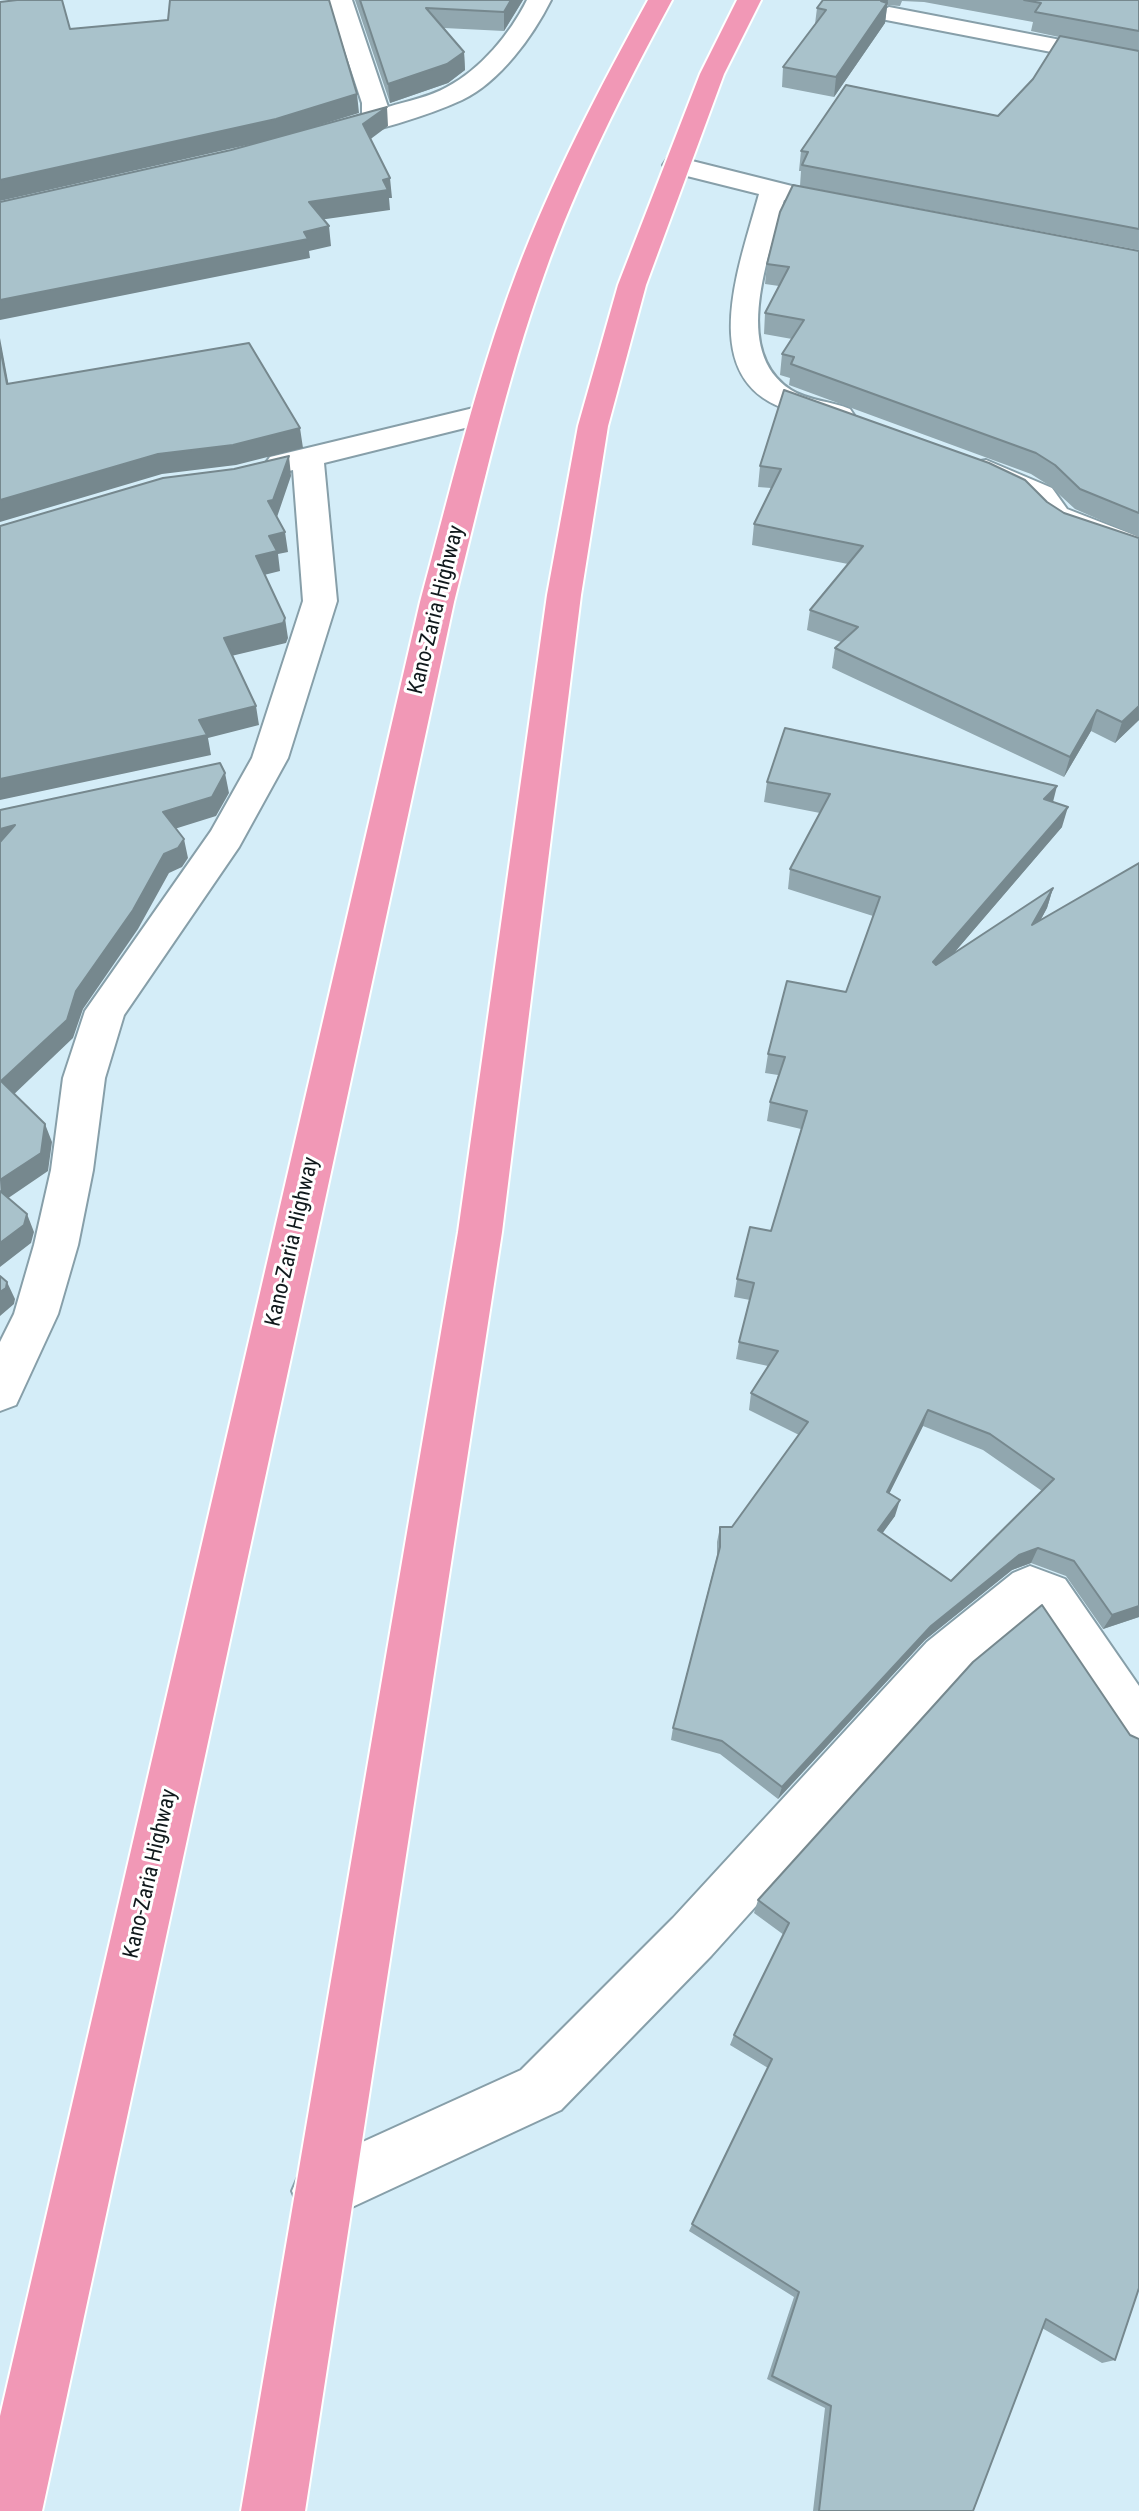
<!DOCTYPE html>
<style>
body{margin:0}
canvas{display:block;background:#d4edf8}
</style>
<canvas width="1139" height="2511"></canvas>
<script>
const g = document.querySelector('canvas').getContext('2d');
g.lineJoin = 'round';
function stroke(path, color, width, dash) { g.strokeStyle = color; g.lineWidth = width; g.lineCap = dash ? 'butt' : 'round'; g.setLineDash(dash || []); g.stroke(path); }
function fillPath(path, color) { g.fillStyle = color; g.fill(path, 'evenodd'); }
function label(font, color, halo, rows, align = 'center') {
  g.font = font + ' "Roboto Condensed",sans-serif'; g.lineWidth = 6; g.setLineDash([]); g.textBaseline = 'middle'; g.strokeStyle = halo; g.fillStyle = color; for (const [text, x, y, turn = 0] of rows) {
    g.save(); g.translate(x, y); g.rotate((+turn || 0) * Math.PI / 180); g.textAlign = isNaN(turn) ? turn : align; if (halo) g.strokeText(text, 0, 0); g.fillText(text, 0, 0); g.restore();
  }
}
const street = new Path2D(`
 M328 0H352L388 107C407 101 430 97 447 87 481 69 510 34 527 0H551C533 36 500 82 462 100 423 118 375 130 333 141L320 133 324 128 362 115V103Z
 M889 7 1139 55V69L881 19 877 14Z
 M676 157 812 191 815 197 812 203 802 205 784 200C770 255 730 351 791 390 808 401 831 401 850 409L854 415 850 421C832 426 814 416 796 412 691 386 740 265 759 194L667 171 663 165 667 159Z
 M486 405 497 408 501 414 497 420 324 463 337 601 288 758 239 847 124 1015 105 1078 93 1170 78 1245 58 1314 16 1405 0 1411V1342L14 1314 34 1245 51 1170 63 1078 85 1011 211 831 252 758 303 601 293 470 281 473 270 471 265 464 270 457Z
 M986 460 1052 488 1067 509 1139 537V558L1045 523 1030 502 975 476 970 469 975 462Z
 M1030 1566 1065 1579 1139 1686V1755L1121 1748 1034 1617 963 1676 711 1956 561 2110 322 2221 301 2212 292 2191 301 2170 521 2070 673 1918 927 1642 1013 1573Z`);
const highway = new Path2D(`
 M648 0H672C624 89 578 179 544 275 506 381 482 492 454 602L42 2511H0V2416L420 602C450 492 476 381 516 274 552 179 599 89 648 0Z
 M737 0H761L724 74 646 285 608 426 581 595 502 1232 305 2511H241L458 1232 547 595 578 426 618 285 700 74Z`);
stroke(street, '#879fa9', 4);
stroke(highway, '#fff', 4);
fillPath(street, '#fff');
fillPath(highway, '#f198b6');
fillPath(new Path2D(`
 M355 0H523L504 31 444 28 464 52 465 70 448 83 390 103Z
 M823 0H1139V250L800 186 801 171H799L801 151 998 116 1033 79 1059 37 1031 31 1033 22 924 2 902 1 900 6 887 5 885 23 834 97 782 87 783 67 815 24 817 8Z
 M1139 251V537L1075 509 1050 486 1031 474 789 385 790 378 780 375 782 354 792 339 764 334 765 313 779 286 765 284 767 264Z
 M760 466 1047 502 1064 513 1139 720 1115 743 1091 731 1064 777 832 668 835 648 841 642 807 630 810 610 848 564 752 545 754 524 771 488 758 487Z
 M767 782 1053 802 1062 827 953 954 1053 888 1047 908 1040 921 1139 1617 1103 1629 1066 1576 1031 1563 1012 1570 925 1640 778 1799 720 1754 671 1740 673 1728 717 1556V1542L720 1527H732L799 1435 749 1410 751 1393 768 1366 736 1359 739 1342 750 1300 734 1297 737 1279 771 1231 801 1129 767 1121 770 1102 778 1075 765 1073 768 1054 846 992 873 916 788 889 790 869 820 813 764 802ZM923 1426 983 1450 1042 1491 951 1581 882 1533 895 1516 889 1494Z
 M973 1662 1115 2360 1102 2363 1042 2328 973 2511H813L825 2408 767 2379 794 2297 689 2231 768 2068 730 2045 734 2035 784 1935 754 1913 758 1900Z`), '#91a7af');
fillPath(new Path2D(`
 M511 0H523L504 31V12Z
 M877 0H888L885 23 834 97 836 77Z
 M464 52 465 70 448 83 390 103 388 84Z
 M357 94 359 113 278 138 0 201V180Z
 M387 107 388 126 364 144 363 124Z
 M390 178 392 198H389L390 210 312 221 309 202 383 180Z
 M329 226 331 246 309 251 310 258 0 320V300Z
 M0 338 12 403 7 384 0 347Z
 M300 428 303 448 236 465 162 474 0 522V500L158 454Z
 M289 456 291 476 276 520 268 501Z
 M285 532 288 552 278 554 280 571 260 576 256 556 269 536Z
 M285 618 288 638 286 643 227 657 224 638Z
 M256 706 259 725 208 738 211 755 0 800V779L199 720Z
 M1139 706V720L1115 743 1122 722Z
 M1097 710 1091 731 1064 777 1070 757Z
 M225 773 229 793 216 816 168 831 163 812Z
 M1057 786 1052 806 1044 799Z
 M1068 807 1062 827 929 982 933 962Z
 M15 825 0 850V829Z
 M184 839 188 858 182 867 169 873 138 929 83 1009 73 1038 9 1099 1 1081 76 991 164 854Z
 M1053 888 1047 908 1027 945 1032 925Z
 M45 1124 52 1142 48 1171 1 1203 0 1180Z
 M27 1214 34 1232 31 1243 0 1267V1243Z
 M7 1282 15 1299 14 1304 0 1316V1292Z
 M928 1410 923 1426 882 1508 887 1492Z
 M900 1500 895 1516 874 1545 878 1530Z
 M1038 1548 1031 1563 1012 1570 925 1640 778 1799 782 1787 931 1626 1019 1555Z
 M1139 1606V1617L1103 1629 1112 1615Z`), '#76888e');
const building = new Path2D(`
 M17 0H62L70 29 168 20 170 0H329L357 94 276 119 0 180V2Z
 M360 0H511L504 12 426 8 464 52 447 64 388 84Z
 M823 0H881V1L887 3 836 77 783 67 826 10 817 8Z
 M1024 0H1139V31L1035 12 1041 3Z
 M1060 36 1139 51V229L802 165 808 152 801 151 846 85 998 116 1033 79Z
 M387 107 363 124 390 178 383 180 388 190 309 202 329 226 304 232 308 239 0 300V202L231 150Z
 M793 185 1139 251V513L1080 489 1055 465 1036 453 791 364 794 357 782 354 804 320 765 313 789 267 767 264 780 212Z
 M249 343 300 428 233 445 158 454 0 500V347L7 384Z
 M784 390 989 463 1025 480 1047 502 1064 513 1139 538V706L1122 722 1097 710 1070 757 835 648 858 627 810 610 863 546 754 524 781 469 760 466Z
 M289 456 273 500 268 501 285 532 269 536 277 551 256 556 285 618 283 623 224 638 256 706 199 720 207 735 0 779V526L163 478 234 469Z
 M785 728 1057 786 1044 799 1068 807 933 962 936 965 1053 888 1032 925 1139 863V1606L1112 1615 1074 1561 1038 1548 1019 1555 931 1626 782 1787 722 1741 673 1728 720 1547V1527H732L808 1422 751 1393 778 1351 739 1342 754 1283 737 1279 750 1227 771 1231 807 1111 770 1102 785 1057 768 1054 787 981 846 992 880 897 790 869 830 794 767 782ZM928 1410 990 1434 1054 1479 951 1581 878 1530 900 1500 887 1492Z
 M220 763 225 773 212 797 163 812 184 839 178 848 164 854 133 910 76 991 67 1020 1 1081 45 1124 41 1153 0 1180V842L15 825 0 829V810Z
 M0 1191 27 1214 24 1225 0 1243Z
 M0 1276 7 1282 6 1288 0 1292Z
 M1042 1605 1130 1735 1139 1739V2288L1115 2360 1046 2319 973 2511H819L831 2406 772 2376 799 2292 692 2224 772 2059 734 2035 789 1923 758 1900 973 1662Z`);
fillPath(building, '#a9c2cb');
stroke(building, '#76888e', 2);
label('22px', '#10191c', '#fff', [
 ["Kano-Zaria Highway",437,610,-76],
 ["Kano-Zaria Highway",293,1242,-77],
 ["Kano-Zaria Highway",151,1874,-77]
]);
</script>
